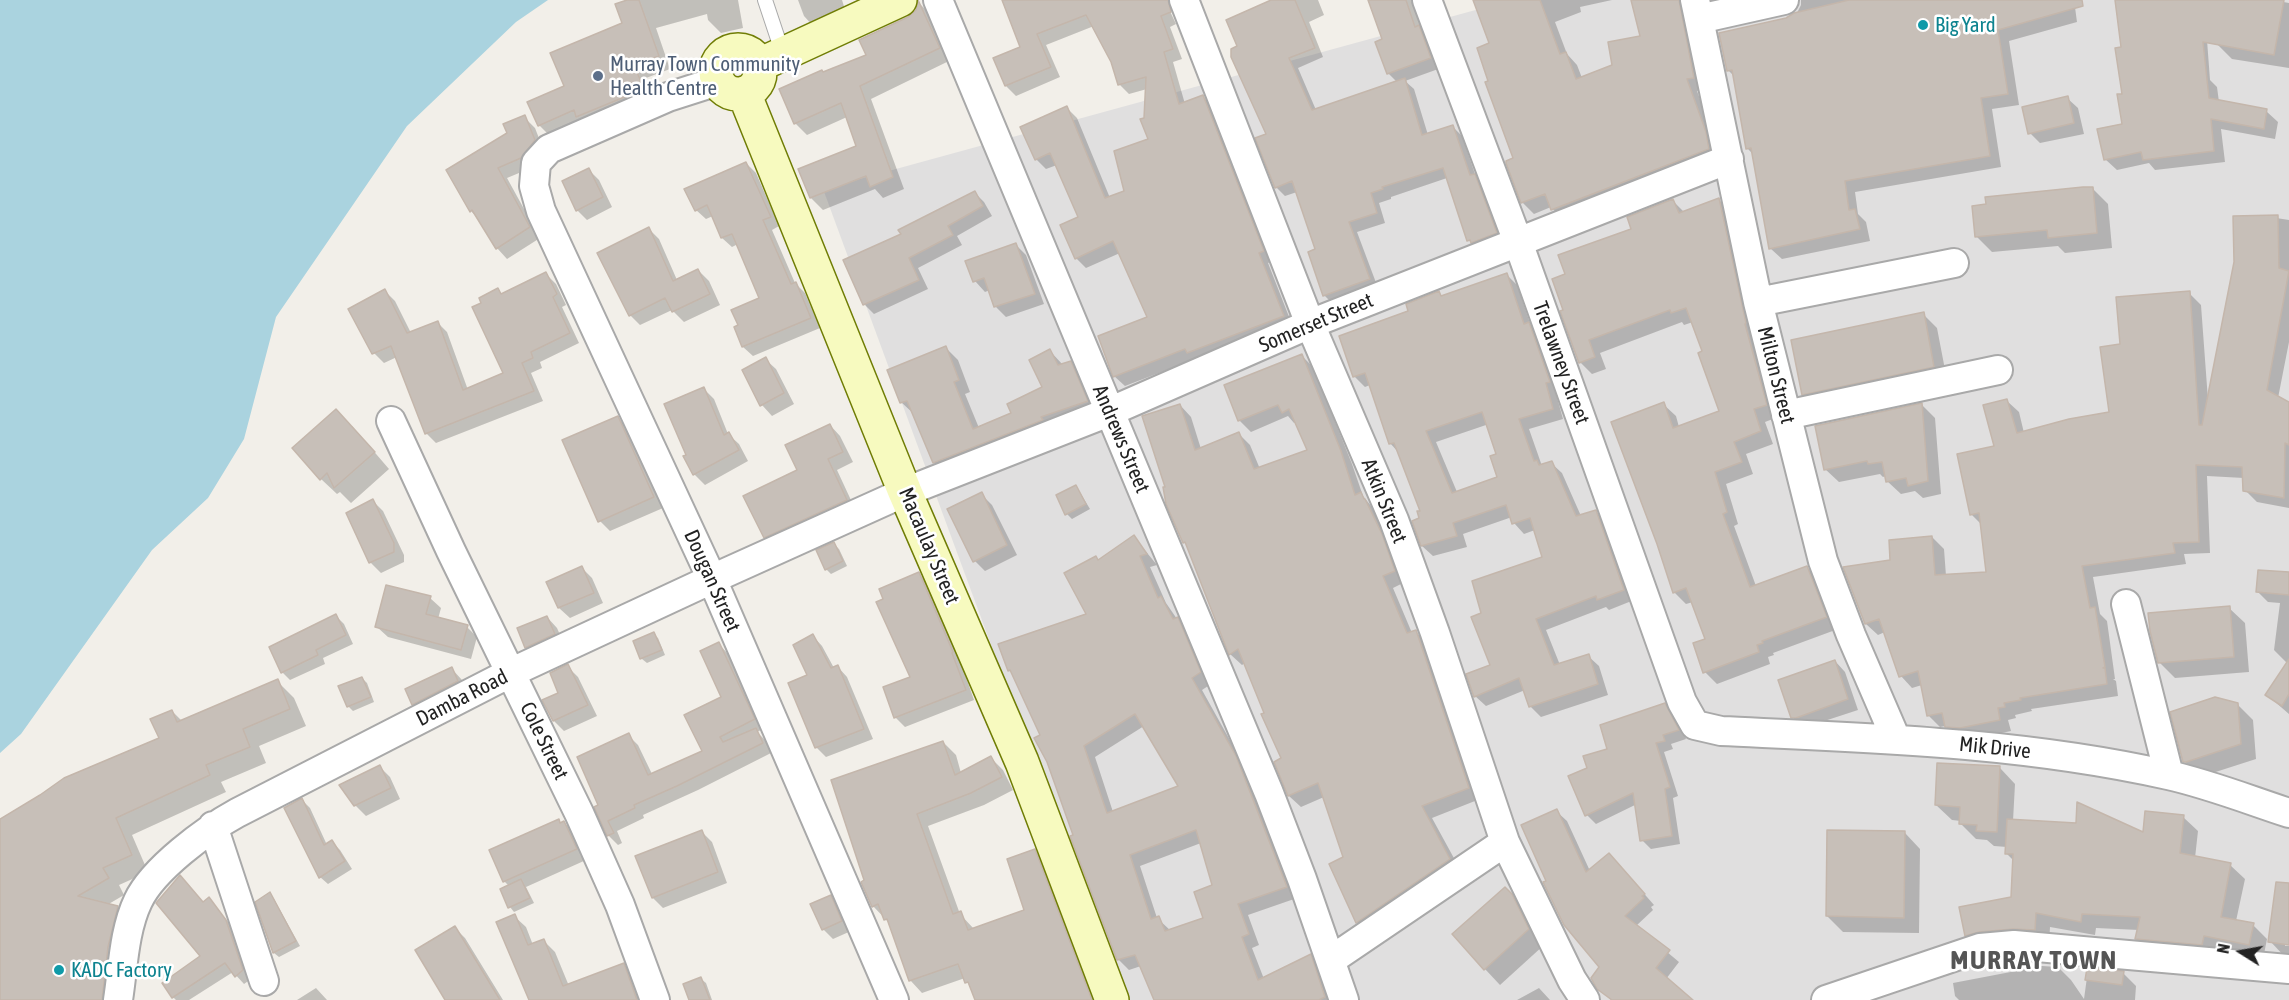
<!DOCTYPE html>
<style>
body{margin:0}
#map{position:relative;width:2289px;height:1000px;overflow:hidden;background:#f2efe9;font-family:"Asap Condensed",sans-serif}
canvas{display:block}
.north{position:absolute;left:2211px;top:922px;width:60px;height:60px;-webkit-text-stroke:4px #fff;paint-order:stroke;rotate:281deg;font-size:16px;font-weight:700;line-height:24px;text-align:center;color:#222}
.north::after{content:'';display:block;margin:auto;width:21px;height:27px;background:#222;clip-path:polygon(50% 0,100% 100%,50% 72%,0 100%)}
</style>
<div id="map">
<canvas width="2289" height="1000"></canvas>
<div class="north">N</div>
</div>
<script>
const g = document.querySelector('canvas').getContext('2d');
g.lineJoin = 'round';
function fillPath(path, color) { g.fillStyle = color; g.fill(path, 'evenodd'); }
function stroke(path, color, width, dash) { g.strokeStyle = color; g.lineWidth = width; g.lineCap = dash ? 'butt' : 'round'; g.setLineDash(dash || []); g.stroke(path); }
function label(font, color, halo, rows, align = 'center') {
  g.font = font + ' "Asap Condensed",sans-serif'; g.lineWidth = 5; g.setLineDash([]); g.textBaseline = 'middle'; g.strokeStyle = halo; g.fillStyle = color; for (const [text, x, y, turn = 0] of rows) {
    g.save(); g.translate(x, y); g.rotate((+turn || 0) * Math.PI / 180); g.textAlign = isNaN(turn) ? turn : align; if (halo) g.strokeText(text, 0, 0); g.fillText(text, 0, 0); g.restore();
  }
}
fillPath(new Path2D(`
 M1512 0H2289V1000H1122L823 189Z`), '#e0dfdf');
fillPath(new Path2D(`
 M0 0H548L516 22 407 126 276 317 244 439 208 498 152 550 21 734 0 753Z`), '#aad3df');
fillPath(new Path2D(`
 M631 0H738L743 28 721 33 708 20 707 14 656 28 670 69 646 78 656 102 552 138 539 125 566 87 624 24Z
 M798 0H842L847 16 814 27 804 16Z
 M1004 0H1161L1168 7 1176 24 1170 27 1182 59 1173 62 1185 104 1203 97 1213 107 1273 261 1268 263 1293 327 1198 362 1195 359 1125 386 1114 376 1149 318 1120 253 1086 268 1076 258 1080 218 1057 165 1046 169 1036 159 1067 108 1077 118 1110 198 1126 192 1150 140 1145 119 1147 89 1129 94 1119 84 1112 61 1094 26 1046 45 1060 77 1016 96 1006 86 995 59 1022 47Z
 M1275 0H1318L1324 15 1309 22 1323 57 1298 68 1316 110 1397 82 1388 73 1384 40 1369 0H1411L1423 31 1429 38 1441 68 1405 81 1414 89 1428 135 1453 127 1462 136 1476 177 1484 185 1505 242 1478 250 1469 240 1447 178 1391 197V199L1379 203 1385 223 1357 232 1378 288 1334 305 1324 295 1317 250 1297 192 1285 196 1276 187 1268 135 1239 47Z
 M1475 0H1612L1580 7 1581 12 1555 22 1567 54 1577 65 1582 78 1614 66 1641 37 1633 0H1680L1703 89 1697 91 1717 145 1720 160 1563 220 1551 207 1534 214 1522 202 1515 159 1490 82 1491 44Z
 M1801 0H2074L2077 22 2009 41 2019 105 1992 109 2001 167 1855 192 1858 214 1866 222 1870 241 1782 259 1770 248 1754 155 1748 149 1735 77 1728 70 1797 13 1801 5Z
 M2117 0H2204L2210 80 2217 87 2219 102 2266 111 2278 122 2275 139 2221 129 2225 162 2155 170 2149 163 2117 170 2105 159 2123 125 2122 49Z
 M2222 0H2272L2289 3V68L2232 59 2217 44Z
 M919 3 930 14 951 60 871 99 904 189 883 198 875 189 823 210 811 198 858 147 847 117 807 135 795 123 823 73 868 56 917 11Z
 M2067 98 2078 108 2084 134 2040 143 2030 133Z
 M524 117 535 128 544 151 531 168 507 178 540 238 507 259 497 248 479 220 471 211 509 134Z
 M746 163 756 173 779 226 772 230 795 283 805 293 820 328 753 356 743 347 736 328 761 298 738 244 732 247 722 238 713 216 706 219 696 210Z
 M589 170 599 180 612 207 587 220 577 210Z
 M2092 188 2108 204 2112 248 2065 253 2058 246 1992 252 1976 236Z
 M975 193 984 202 992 216 957 236 962 245 918 268 928 289 874 314 864 304 903 235Z
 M1719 200 1731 212 1778 417 1765 422 1773 444 1746 454 1753 474 1726 484 1738 524 1734 526 1756 586 1807 568 1819 580 1838 629 1773 653 1774 655 1768 657 1770 664 1717 684 1705 672 1707 640 1693 602 1686 604 1674 592 1663 404 1676 416 1679 427 1721 412 1704 352 1693 322 1684 325 1682 322 1600 353 1606 369 1592 374 1580 362 1565 311 1567 275 1673 201 1685 213Z
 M2270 217 2289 220V342L2278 398 2289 404V508L2257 502 2245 490 2244 478 2207 476 2210 553 2184 554 2186 564 2093 577 2100 614 2107 621 2115 679H2113L2116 681 2118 696 2031 709 2032 711 2015 715 2016 718 2008 720 2011 731 1972 739 1958 738 1946 726 1940 727 1929 716 1922 685 1912 688 1901 676 1885 632 1878 635 1866 624 1892 561 1932 537 1944 549 1946 576 1987 573 1982 525 1972 515 1996 447 2007 401 2019 412 2024 433 2110 413 2121 346 2189 293 2201 305 2208 400Z
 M649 229 659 239 677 280 698 270 709 281 720 305 684 322 672 310 640 325 630 315Z
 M1016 245 1026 255 1044 304 1006 317 996 307 990 290 985 292 975 281Z
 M546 274 556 284 566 305 562 307 579 343 540 362 542 368 531 373 543 401 436 443 426 433 397 357 384 363 374 353 385 291 395 301 411 333 437 322 447 332 468 390 505 374 483 304 498 290 503 295Z
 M1506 274 1517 285 1531 326 1539 335 1560 392 1556 394 1563 419 1529 429 1542 466 1551 463 1562 473 1581 516 1596 512 1606 523 1634 600 1609 610 1606 607 1546 630 1560 665 1588 656 1599 666 1608 695 1541 717 1530 706 1525 690 1486 706 1475 696 1492 666 1483 614 1544 558 1535 530 1524 534 1514 523 1512 517 1463 534 1467 547 1433 556 1422 546V512L1399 453 1390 443 1370 385 1365 387 1354 376 1410 312 1439 293 1443 297ZM1486 425 1498 455 1499 478 1457 492 1436 442Z
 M1923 314 1937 328 1947 380 1817 408 1803 394Z
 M946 348 958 360 970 392 965 394 979 428 1013 414 1044 388 1050 351 1063 365 1070 363 1083 375 1099 413 947 475 934 462 915 415 901 402Z
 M1302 356 1313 367 1352 464 1363 496 1376 512 1405 582 1393 588 1412 633 1416 632 1427 643 1480 799 1432 818 1461 871 1368 933 1357 922 1345 858 1324 797 1301 807 1289 796 1276 763 1282 759 1266 714 1245 663 1242 665 1230 654 1189 547 1184 542 1167 488 1180 405 1191 417 1201 449 1239 434 1250 445 1260 469 1309 451 1297 422 1294 423 1288 416 1251 432 1239 420Z
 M765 359 776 369 794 404 772 416 762 405 744 370Z
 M704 389 714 399 728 434 739 444 748 461 705 485 694 474 687 456Z
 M1922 405 1935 418 1941 494 1923 498 1915 491 1901 494 1887 481 1886 476 1883 477 1880 474 1839 482 1825 469Z
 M618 418 628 428 663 508 610 531 600 521Z
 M830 425 840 436 853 462 837 470 856 511 775 547 765 537 799 470Z
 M352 426 389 469 351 503 340 492 337 494 321 479Z
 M1076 486 1090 509 1072 519 1067 514Z
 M981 494 992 505 1017 555 985 571 975 561Z
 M373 501 383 511 404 555V562L381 573 371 563 347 513Z
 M1134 537 1157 565 1150 567 1166 603 1177 619 1188 630 1211 684 1202 690 1246 769 1297 898 1248 915 1259 945 1252 948 1264 979 1310 956 1321 967 1333 1000H1155L1141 966 1129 970 1118 959 1041 736 1014 674 1009 670 1088 615 1099 561ZM1144 726 1180 787 1113 812 1095 757ZM1201 843 1214 886 1205 919 1171 931 1157 918 1140 866Z
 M834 544 839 549 847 566 831 574 826 569Z
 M582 568 592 578 603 603 570 618 559 608 548 582Z
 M919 574 929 584 962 662 961 663 974 700 905 727 895 717 912 678 885 600Z
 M2289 574V714L2267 695 2288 664 2274 650 2280 603 2268 602 2258 592Z
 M430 598 441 608 438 619 467 627 477 637 471 659 388 637 377 627Z
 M2229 608 2245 623 2249 672 2175 678 2159 662Z
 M336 616 344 624 353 644 323 658 325 664 290 680 282 672Z
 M547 617 557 628 564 644 537 657 527 647Z
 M653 634 658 638 665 655 647 663 642 659 635 642Z
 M813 636 822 646 834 668 838 667 847 677 873 739 826 757 816 747 809 675Z
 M719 644 728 654 763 729 757 732 765 740 771 753 698 790 643 815 644 818 617 831 622 843 618 845 608 835 600 806 628 735 638 745 652 774 704 752 723 697Z
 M1835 661 1845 672 1858 710 1803 728 1793 717Z
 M567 666 578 677 597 716 564 731 554 721Z
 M452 669 462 680 468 692 423 714 413 704Z
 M362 678 367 683 374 702 353 711 348 706Z
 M277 681 294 698 306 726 259 746 266 763 221 782 226 792 132 835 148 872 119 885 124 895 107 905 117 908 134 924 120 1000H0V821L161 739 172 711 182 721Z
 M2237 704 2253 720 2256 759 2200 777 2184 761Z
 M1665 705 1674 714 1686 739 1671 744 1673 749 1664 752 1678 796 1673 798 1680 844 1651 849 1642 840 1637 804 1596 824 1587 815 1588 769Z
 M943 742 956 755 961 773 991 758 1003 770 1013 790 984 805 928 826 960 914 974 929 1026 910 1034 850 1047 863 1099 1000H976L972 987 965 978 922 993 910 980 891 925 873 906Z
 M380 767 390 777 400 799 366 816 355 805Z
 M2000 768 2015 784 2013 821 2144 834 2183 817 2198 831 2195 858 2230 865 2245 879 2236 921 2253 925 2267 939 2263 959 2151 953 2137 939 2139 930 2096 928 2095 935 2050 927 2049 944 1981 949 1966 935 2012 898 2014 861 2006 853 2007 847 1994 846 1987 840 1976 839 1960 823 1961 821 1952 820 1936 805Z
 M302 800 310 808 327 845 332 842 340 850 352 869 328 884 320 877Z
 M1556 811 1567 821 1590 871 1619 865 1654 905 1651 907 1653 910 1636 926 1679 962 1666 979 1690 1000H1611L1599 988 1606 974 1548 881Z
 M558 821 561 824 564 822 574 833 586 860 526 887 534 903 514 912 510 907 502 890 509 886 504 881Z
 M701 831 712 842 727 883 663 908 653 898Z
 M1905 833 1920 849 1919 933 1843 932 1827 916Z
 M2289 884V943H2285V946H2289V957H2285L2270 941Z
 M1505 889 1521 904 1544 945 1500 985 1485 969Z
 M270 894 274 899 300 946 279 957 274 953 257 903Z
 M830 897 841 907 851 931 833 939 823 929Z
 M209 899 235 930 251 979 244 984 233 972 189 1000H176L173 997 202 957 204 903Z
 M514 916 526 927 533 945 544 941 555 952 569 986 624 965 635 977 644 1000H530Z
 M455 928 465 938 503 1000H448Z
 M2042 966 2058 967 2071 980 2084 999 2088 970 2123 973 2136 986 2135 1000H1959L1955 996 1953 983Z
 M701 979 706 983 712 1000H691Z
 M316 988 327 1000H297Z
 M1539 988 1550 1000H1517Z`), '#0003');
const building = new Path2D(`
 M627 0H639L659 56 634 65 644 89 576 117 574 110 538 126 527 102 564 86 550 53 622 23 615 4Z
 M918 0 940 48 860 86 893 177 870 187 866 176 810 198 798 169 856 146 841 103 794 124 779 89 822 70 823 72 866 55 859 40 908 17 916 10Z
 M1002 0H1168L1171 12 1161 16 1173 49 1164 52 1179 104 1203 95 1264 251 1259 253 1284 316 1187 353 1185 349 1113 377 1098 336 1147 317 1113 241 1075 259 1060 225 1078 217 1050 153 1035 160 1020 127 1067 106 1105 198 1124 191 1114 151 1148 139 1140 119 1144 118 1146 77 1118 85 1111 62 1086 15 1037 34 1051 67 1005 86 993 58 1020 47Z
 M1271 0H1295L1315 48 1289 58 1312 110 1405 78 1422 135 1453 125 1470 175 1475 174 1497 233 1471 243 1470 240 1467 241 1443 168 1382 187 1383 189 1371 193 1377 213 1349 222 1370 279 1323 296 1308 252 1315 249 1292 181 1275 188 1255 138 1266 134 1231 57V49L1237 46 1226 20Z
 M1368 0H1406L1415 27 1419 25 1431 58 1387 74 1375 42 1382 39Z
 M1473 0H1540L1560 54 1566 52 1576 79 1612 65 1608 42 1640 36 1631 0H1679L1694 78 1687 79 1706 132 1709 149 1551 210 1545 194 1521 203 1506 163V161L1513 158 1485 82 1488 81 1477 48 1489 43Z
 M1849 0H2082L2083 6 1998 30 2008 94 1981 98 1990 156 1845 181 1849 210 1855 209 1860 229 1769 249 1751 148 1746 149 1732 70 1727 71 1719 33 1786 18 1794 13Z
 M2115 0H2284L2274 55 2203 42 2209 98 2267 109 2264 129 2211 119 2214 151 2143 160 2141 152 2104 160 2097 129 2122 124 2117 94H2122L2115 48 2121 47Z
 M2068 96 2074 123 2028 134 2022 107Z
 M525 115 535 140 521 158 498 168 530 227 496 249 472 210 470 212 446 170 507 133 503 124Z
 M746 162 771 217 763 220 791 284 796 282 811 318 742 347 734 327 738 325 731 310 759 298 732 234 721 238 707 205 695 211 684 189Z
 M589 168 603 197 576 211 562 181Z
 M2083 187H2093L2097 233 2048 238 2047 230 1975 237 1972 206 1986 204 1985 197Z
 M975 191 983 206 948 226 953 235 909 258 919 280 863 305 843 260 901 234 898 230Z
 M1719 198 1746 323 1745 324 1767 405 1754 409 1761 431 1734 442 1742 462 1715 472 1727 512 1723 514 1750 587 1807 566 1827 617 1762 641 1763 643 1757 645 1759 652 1703 673 1693 643 1705 639 1686 588 1673 593 1657 544 1611 422 1664 402 1673 428 1719 411 1698 353 1702 351 1686 308 1671 313 1670 310 1589 340 1595 357 1579 363 1560 311 1563 310 1552 279 1565 274 1558 255 1631 229 1627 217 1673 199 1679 213Z
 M2278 215 2279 268 2289 271 2267 390 2289 402V445L2285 443 2284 498 2243 491 2242 467 2196 465 2199 542 2173 543 2175 553 2082 566 2090 608 2095 607 2105 667 2103 668H2105L2107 684 2020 698 2021 700 2004 703 2005 707 1998 708 2000 720 1960 728 1945 727 1942 713 1927 716 1918 671 1899 677 1879 619 1865 624 1843 567 1890 560 1889 540 1932 536 1935 575 1986 572 1979 513 1970 515 1957 454 1994 446 1983 405 2007 399 2017 433 2069 419 2109 412 2100 347 2120 344 2116 297 2190 291 2199 425H2202L2234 262 2233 216Z
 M649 227 673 281 698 269 710 294 672 312 665 298 629 316 597 253Z
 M1016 243 1035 294 994 307 984 278 973 282 965 261Z
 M546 272 557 294 553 297 570 333 531 352 533 358 522 363 534 391 425 434 391 346 372 354 348 309 385 289 407 333 438 321 463 390 503 373 472 307 481 303 479 298 498 288 501 294Z
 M1507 273 1524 324 1529 322 1550 382 1546 383 1553 409 1519 419 1534 461 1537 460 1539 465 1552 461 1576 516 1596 510 1624 590 1597 600 1596 596 1536 619 1554 665 1589 654 1598 684 1529 707 1519 678 1474 697 1466 674 1490 665 1471 617 1481 613 1472 581 1542 557 1530 518 1512 524 1506 505 1453 523 1457 536 1421 546 1412 521 1419 518 1417 511H1420L1394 443 1389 444 1365 373 1353 377 1339 336 1408 311 1406 304 1439 291 1441 296ZM1482 412 1496 454 1490 456 1497 477 1452 493 1426 431Z
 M1924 312 1934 367 1802 395 1791 340Z
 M946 346 959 380 954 382 973 429 1011 413 1007 404 1042 387 1029 360 1050 349 1058 365 1071 361 1088 401 1041 417 1043 420 933 463 907 401 900 403 887 370Z
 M1302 354 1341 451 1355 495 1361 492 1364 499H1365L1382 534 1395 571 1383 576 1407 633 1416 630 1469 788 1422 806 1450 859 1356 923 1329 864 1343 857 1318 783 1288 796 1274 762 1281 758 1261 714 1264 713 1238 649 1229 655 1185 542 1183 543 1166 504 1163 487H1165L1142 416 1180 404 1195 450 1239 432 1254 469 1307 450 1289 409 1282 413 1278 405 1238 421 1224 385Z
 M766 357 784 393 760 406 742 370Z
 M704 387 724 435 729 432 739 450 693 475 683 456 686 455 664 404Z
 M1922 403 1928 481 1908 486 1906 478 1886 482 1882 462 1868 464 1867 461 1824 470 1815 426Z
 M336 409 375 452 334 488 327 473 320 480 292 448Z
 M618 416 654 497 598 522 562 440Z
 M830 424 843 452 828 459 847 500 764 538 743 496 797 470 785 445Z
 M1076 485 1086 504 1065 515 1056 495Z
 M982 492 1007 545 973 562 947 509Z
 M373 499 394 543V552L369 563 346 513Z
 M1134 535 1147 554 1140 556 1158 598 1161 596 1173 619 1178 617 1201 672 1192 678 1236 756 1287 887 1238 904 1249 934 1242 937 1258 980 1311 954 1325 997 1319 1000H1154L1135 955 1117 960 1070 836 1073 835 1047 762 1034 738 1040 735 1010 670 1008 671 998 644 1086 614 1064 573 1096 556 1098 560ZM1135 714 1178 786 1107 813 1084 746ZM1196 830 1212 885 1194 892 1203 918 1165 931 1159 916 1151 919 1130 855Z
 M834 542 843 561 825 570 816 550Z
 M582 566 594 593 558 608 546 582Z
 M2258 570 2289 572V595L2256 592Z
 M919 572 953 652 952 653 966 690 894 718 883 687 910 677 876 602 883 599 879 589Z
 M386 585 431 596 426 614 468 625 461 650 375 627Z
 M2230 606 2234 657 2158 663 2150 631 2148 613Z
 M336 614 346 635 316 650 318 655 281 673 269 647Z
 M547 616 555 634 525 648 517 628Z
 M654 632 662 650 640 659 633 641Z
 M813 634 831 668 838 665 864 729 815 748 788 683 807 675 793 645Z
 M719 642 755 719 720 737 723 742 756 728 763 743 677 786 634 805 635 808 608 821 614 833 607 836 594 807 598 805 577 757 629 733 648 775 702 751 684 715 721 697 700 651Z
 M2289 659V694L2282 706 2265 695Z
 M1835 660 1848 699 1796 718H1791L1778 680Z
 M568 664 588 705 553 721 542 700 558 693 550 673Z
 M452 667 458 681 412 705 405 689Z
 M362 677 371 697 347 707 338 686Z
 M278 679 290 709 243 729 250 747 206 765 210 775 116 818 132 855 103 868 109 878 78 896 118 906 108 947 102 1000H0V819L40 795 64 778 159 738 150 719 172 710 177 722Z
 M2215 697 2238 703 2241 744 2186 762H2183L2170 712Z
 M1665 703 1679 730 1663 735 1665 741 1656 743 1670 787 1665 789 1672 836 1640 841 1633 793 1585 816 1568 776 1587 768 1583 756 1607 749 1600 725Z
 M943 741 955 775 991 756 1002 777 971 793 917 814 953 914 961 911 968 930 1024 910 1007 859 1035 849 1092 1000H975L968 982 965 983 958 964 909 981 887 919 884 920 878 904 872 907 861 882 864 880 831 780Z
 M1937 763 2000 766 1997 832 1976 831 1977 825 1959 824 1960 807 1935 805Z
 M380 765 391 788 354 806 339 785Z
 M302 798 324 845 332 840 345 861 319 878 284 808Z
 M2077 802 2143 832 2145 811 2184 815 2180 853 2231 863 2221 917 2254 923 2249 945 2204 936 2202 945 2135 939 2140 917 2082 914 2081 922 2036 913 2035 930 2013 929 1979 932 1965 936 1959 907 2011 897 2013 854H2005L2007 819 2076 823Z
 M1557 809 1586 872 1609 853 1645 894 1642 896 1644 898 1625 916 1670 950 1656 968 1693 1000H1612L1597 989 1591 978 1599 967 1564 925 1543 882 1546 881 1521 825Z
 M559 819 560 823 564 821 577 849 503 882 489 850Z
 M702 830 718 872 652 898 635 856Z
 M1827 830 1905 831 1904 918 1826 916Z
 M180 875 203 902 209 897 226 920 243 970 235 977 225 963 172 998 162 983 200 956 156 903Z
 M521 879 530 898 508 908 500 889Z
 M2276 882 2289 883V945L2268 942Z
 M1505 887 1512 894 1529 929 1484 970 1452 934Z
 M270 892 296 941 273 953 255 902Z
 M831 895 842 921 822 930 810 904Z
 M515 914 528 945 544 939 563 986 624 963 637 1000H529L496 922Z
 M455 926 500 1000H445L415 950Z
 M2087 968 2124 971 2122 985 2085 980Z
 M701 977 710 1000H689L683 984Z`);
fillPath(building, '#c7bfb8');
stroke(building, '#c4b6ab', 1.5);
const lane = new Path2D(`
 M765 0 783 54`);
const street = new Path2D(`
 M938 0 1269 793 1302 879 1344 1000
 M1184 0 1310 324 1394 520 1435 633 1505 842 1572 980 1585 1000
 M1427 0 1518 242 1682 702 1695 725 1721 731C1871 738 2021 742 2168 775 2209 784 2249 800 2289 813
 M1695 0 1758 302 1823 561 1851 635 1896 739
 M1699 19 1784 0
 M718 81 668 97 549 149 536 163 534 186 541 211 712 579 894 1000
 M1758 302 1954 263
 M1786 415 1998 370
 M391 421 451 551 579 813 620 905 655 1000
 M2126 604 2169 775
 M213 826 264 981
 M1331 960 1505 842
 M118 1000C123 968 124 930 138 901 153 869 206 830 237 813L510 673 712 579 905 492 1109 412 1310 324 1729 159
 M1826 1000 1980 948 2014 945 2289 969`);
const secondary = new Path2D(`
 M716 72a22 22 0 1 1 44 0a22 22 0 1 1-44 0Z
 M759 65 900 0
 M744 93 905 492 1022 762 1112 1000`);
stroke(lane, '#a9a9a9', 16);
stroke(street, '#a9a9a9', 32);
stroke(secondary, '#707d05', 36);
stroke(lane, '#fff', 14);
stroke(street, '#fff', 28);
stroke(secondary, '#f7fabf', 33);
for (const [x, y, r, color] of [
 [1923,25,6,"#0f9aa8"],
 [598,76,6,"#5c6f8a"],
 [59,970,6,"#0f9aa8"]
]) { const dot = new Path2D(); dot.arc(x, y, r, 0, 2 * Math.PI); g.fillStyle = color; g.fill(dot); stroke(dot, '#fff', 2); }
label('21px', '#0d838f', '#fff', [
 ["Big Yard",1935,25],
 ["KADC Factory",71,970]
], 'left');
label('21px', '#4e5e75', '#fff', [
 ["Murray Town Community",610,64],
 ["Health Centre",610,88]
], 'left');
label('21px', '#222', '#fff', [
 ["Somerset Street",1316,323,-23],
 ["Trelawney Street",1561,363,70],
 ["Milton Street",1776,375,76],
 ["Andrews Street",1121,439,67],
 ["Atkin Street",1384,501,68],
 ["Macaulay Street",929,546,67],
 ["Dougan Street",712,581,66],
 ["Damba Road",462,698,-27],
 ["Cole Street",544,741,64],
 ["Mik Drive",1995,748,6]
]);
g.letterSpacing = '1.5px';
label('bold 27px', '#555', '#fff', [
 ["MURRAY TOWN",2034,960]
]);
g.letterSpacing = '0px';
</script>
